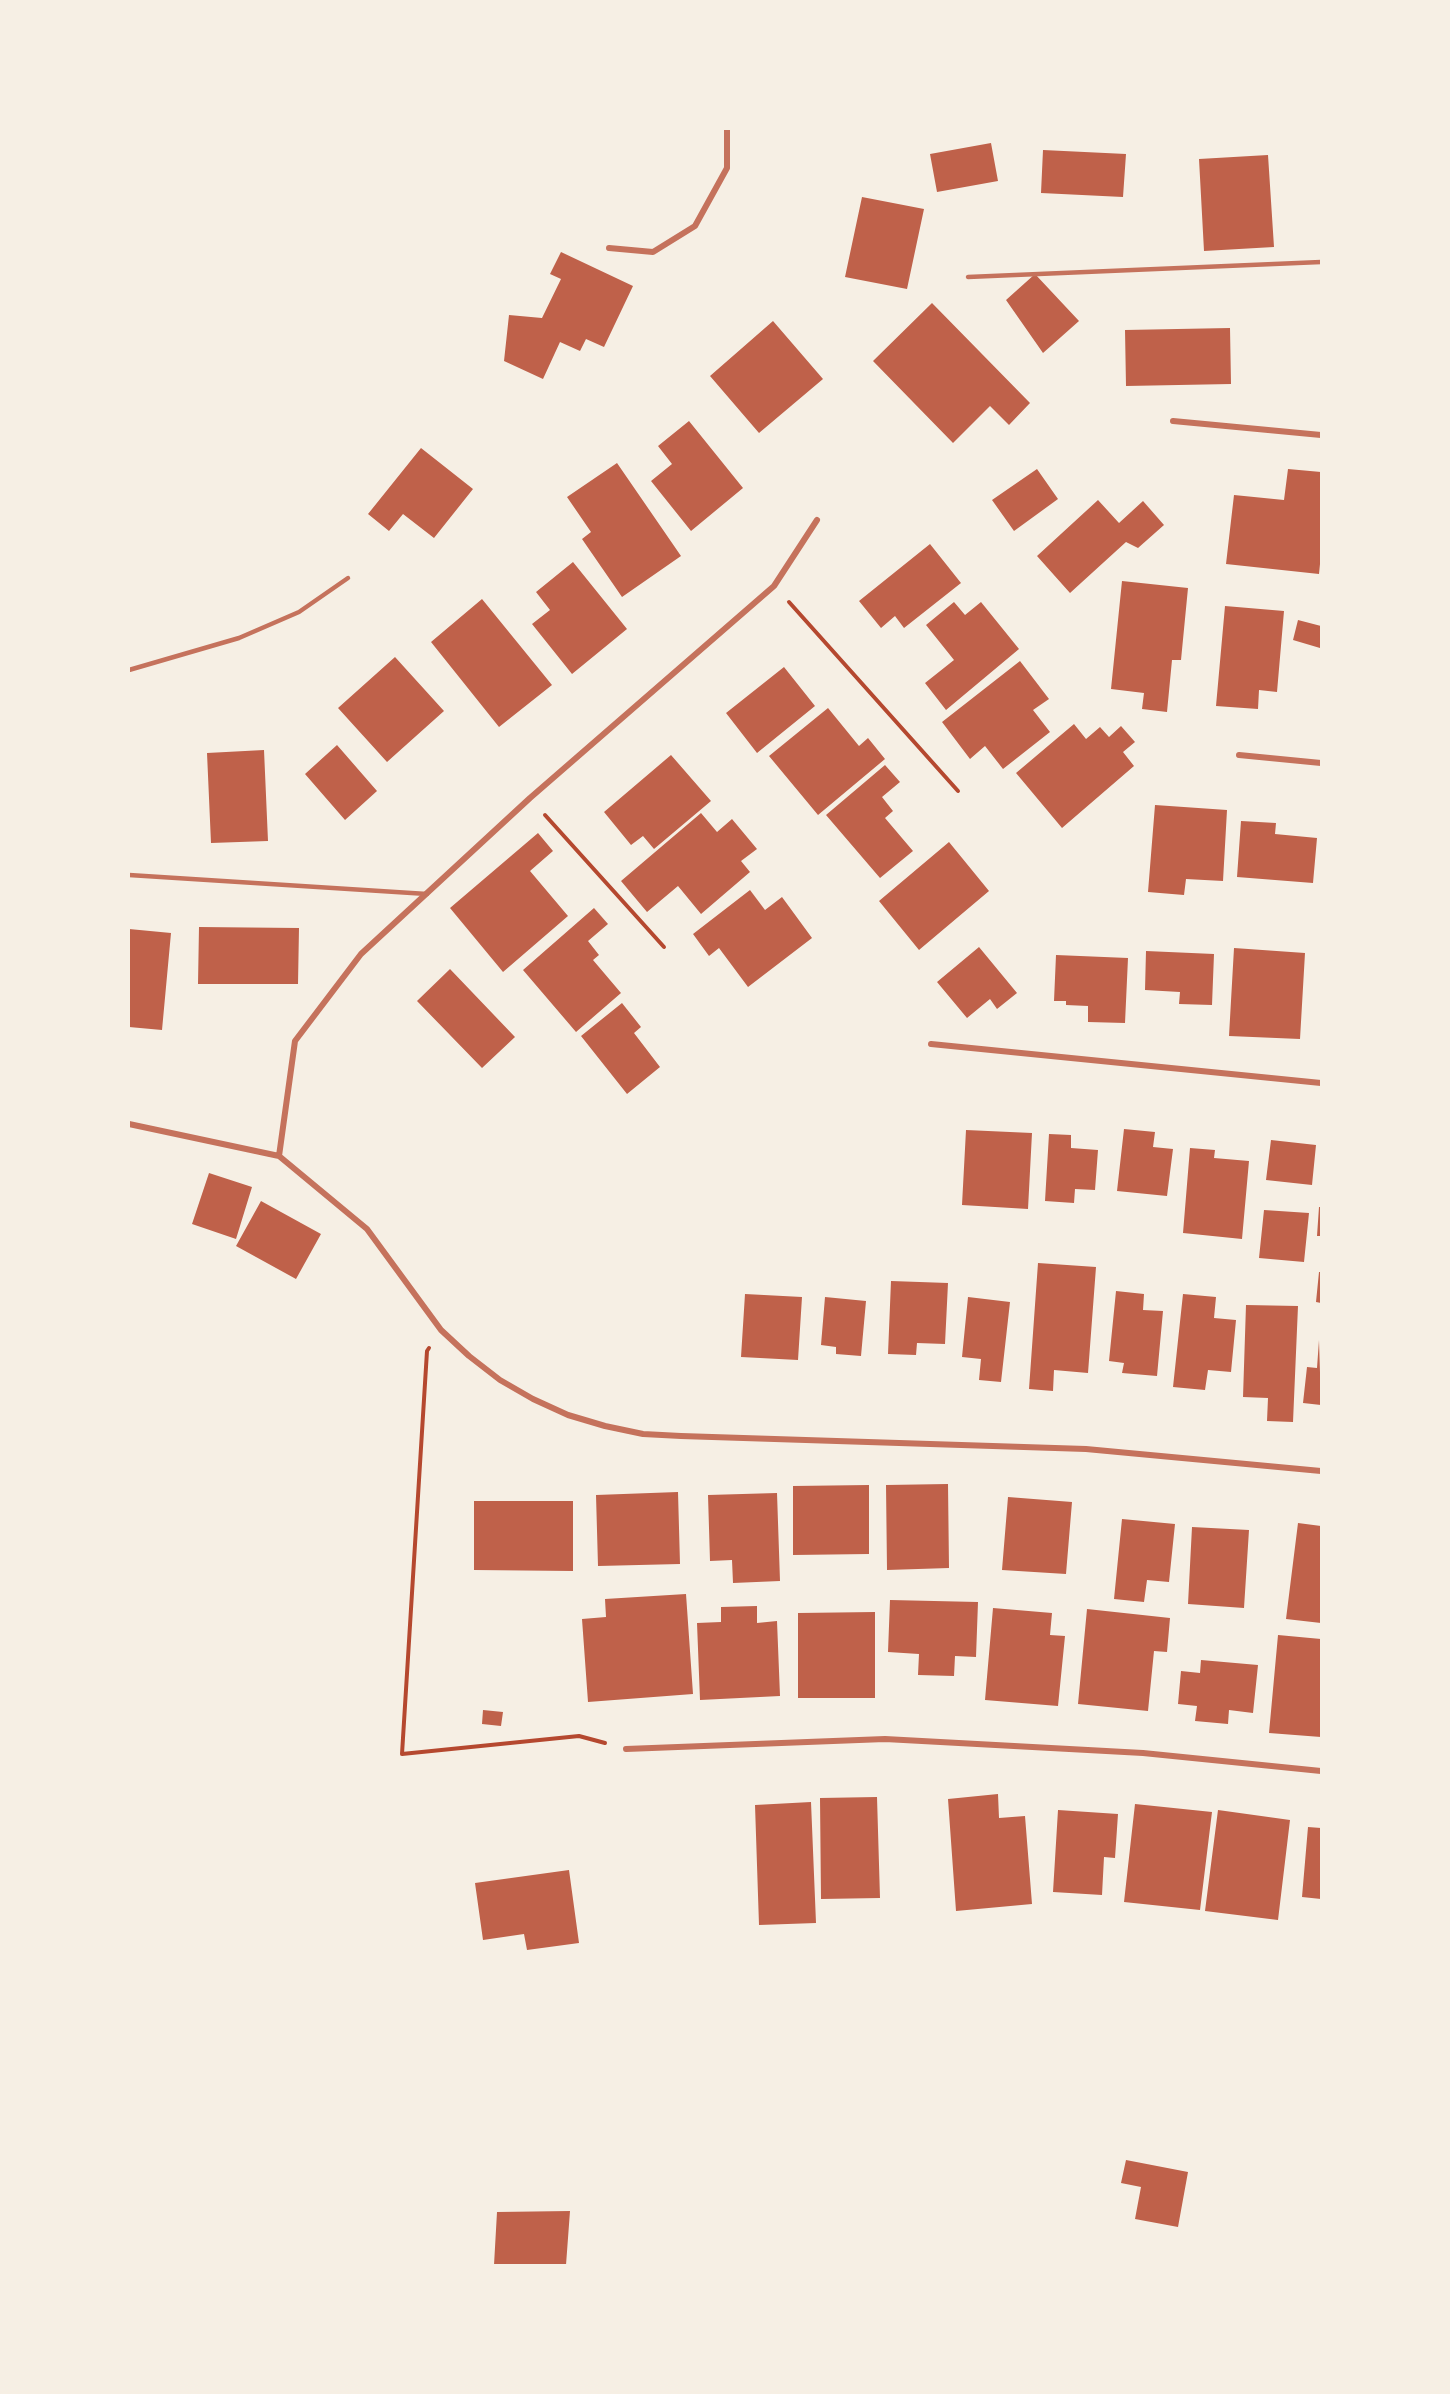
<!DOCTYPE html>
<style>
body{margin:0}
#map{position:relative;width:1450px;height:2394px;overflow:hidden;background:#f6efe4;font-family:"Exo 2",sans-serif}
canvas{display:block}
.frame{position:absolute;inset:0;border:130px solid #f6efe4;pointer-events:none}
</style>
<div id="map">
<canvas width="1450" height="2394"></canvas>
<div class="frame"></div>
</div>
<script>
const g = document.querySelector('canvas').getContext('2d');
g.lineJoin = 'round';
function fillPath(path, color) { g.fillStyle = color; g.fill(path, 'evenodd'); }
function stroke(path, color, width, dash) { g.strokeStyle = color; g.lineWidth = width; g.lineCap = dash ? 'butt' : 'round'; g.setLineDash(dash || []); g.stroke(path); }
fillPath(new Path2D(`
 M991 143 998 181 937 192 930 154Z
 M1043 150 1126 154 1123 197 1041 193Z
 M1268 155 1274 247 1204 251 1199 159Z
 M862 197 924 209 907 289 845 277Z
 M561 252 633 286 604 347 586 339 580 351 560 342 543 379 504 361 509 315 542 318 561 279 550 274Z
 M1035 274 1079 321 1043 353 1006 300Z
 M932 303 1030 403 1009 425 990 406 953 443 873 361Z
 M773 321 823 379 759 433 710 376Z
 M1230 328 1231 384 1126 386 1125 330Z
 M689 421 743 488 691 531 651 481 672 464 658 446Z
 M421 448 473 489 434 538 403 514 389 531 368 514Z
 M617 463 681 556 622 597 582 539 591 532 567 497Z
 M1037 469 1058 499 1014 531 992 500Z
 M1288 469 1321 472V554L1319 574 1226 564 1234 495 1284 500Z
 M1098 500 1119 523 1143 501 1164 525 1138 548 1126 542 1070 593 1037 556Z
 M930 544 961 583 904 628 895 616 881 628 859 601Z
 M573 562 627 629 572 674 532 624 550 610 536 592Z
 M1122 581 1188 588 1181 660H1172L1167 712 1142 709 1144 693 1111 689Z
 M482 599 552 685 499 727 431 642Z
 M954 602 965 615 981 602 1019 649 946 710 925 683 954 660 926 625Z
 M1225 606 1284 611 1277 692 1259 690 1258 709 1216 706Z
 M1298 620 1321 626 1320 648 1293 640Z
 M395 657 444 711 387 762 338 708Z
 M1020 661 1049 699 1033 710 1050 732 1003 769 985 746 970 759 942 722Z
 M784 667 815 706 757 753 726 713Z
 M828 708 859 746 868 738 885 759 818 815 769 756Z
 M1074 724 1086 739 1100 727 1109 737 1121 726 1135 742 1123 752 1134 766 1062 828 1016 773Z
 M337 745 377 791 345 820 305 774Z
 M264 750 268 841 211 843 207 753Z
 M671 755 711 801 654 849 643 836 631 845 604 812Z
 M885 765 900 782 882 797 893 811 885 818 913 851 880 878 826 815Z
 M1155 805 1227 810 1223 881 1186 879 1184 895 1148 892Z
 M701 813 717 832 732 819 757 849 741 861 750 872 701 914 678 886 647 912 621 881Z
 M1241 821 1276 823 1275 834 1317 838 1313 883 1237 877Z
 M538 833 553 851 530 871 568 916 503 972 450 908Z
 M949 842 989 891 919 950 879 901Z
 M750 890 765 910 782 897 812 938 748 987 719 948 709 956 693 934Z
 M594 908 608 924 588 941 599 955 593 960 621 993 576 1032 523 970Z
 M199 927 299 928 298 984H198Z
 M129 929 171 933 162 1030 129 1027Z
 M979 947 1017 993 997 1009 990 999 967 1018 937 982Z
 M1234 948 1305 953 1300 1039 1229 1036Z
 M1146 951 1214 954 1212 1005 1179 1004 1180 992 1145 990Z
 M1056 955 1128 958 1125 1023 1088 1022V1006L1066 1005V1001H1054Z
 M450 969 515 1037 482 1068 417 1001Z
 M622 1003 641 1027 634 1033 660 1067 627 1094 581 1036Z
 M1124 1129 1155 1132 1153 1147 1173 1149 1167 1196 1117 1191Z
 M966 1130 1032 1133 1028 1209 962 1205Z
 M1049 1134 1071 1135V1148L1098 1150 1095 1190 1075 1189 1074 1203 1045 1201Z
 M1271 1140 1316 1145 1312 1185 1266 1180Z
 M1190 1148 1215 1150 1214 1158 1249 1161 1242 1239 1183 1233Z
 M209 1173 252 1187 236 1239 192 1224Z
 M261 1201 321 1234 296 1279 236 1246Z
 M1319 1207H1321V1236H1317Z
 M1264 1210 1309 1213 1304 1262 1259 1258Z
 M1038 1263 1096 1267 1088 1373 1054 1370 1053 1391 1029 1389Z
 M1319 1272H1321V1303L1316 1302Z
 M891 1281 948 1283 945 1344 917 1343 916 1355 888 1354Z
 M1116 1291 1144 1294 1143 1310 1163 1311 1157 1376 1122 1373 1124 1363 1109 1361Z
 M745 1294 802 1297 798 1360 741 1357Z
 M1183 1294 1216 1297 1214 1318 1236 1320 1231 1372 1208 1370 1205 1390 1173 1387Z
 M825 1297 866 1301 861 1356 836 1354V1347L821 1345Z
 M968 1297 1010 1302 1001 1382 979 1380 981 1359 962 1357Z
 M1246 1305 1298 1306 1293 1422 1267 1421 1268 1398 1243 1397Z
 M1319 1340 1321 1405 1303 1403 1307 1367 1317 1368Z
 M948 1484 949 1568 887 1570 886 1485Z
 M869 1485V1554L793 1555V1486Z
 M678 1492 680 1564 598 1566 596 1495Z
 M777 1493 780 1581 733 1583 732 1560 710 1561 708 1495Z
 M1008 1497 1072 1502 1066 1574 1002 1570Z
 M474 1501H573V1571L474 1570Z
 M1122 1519 1175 1524 1169 1582 1147 1580 1144 1602 1114 1599Z
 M1298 1523 1321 1526V1623L1286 1619Z
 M1192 1527 1249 1530 1244 1608 1188 1604Z
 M686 1594 693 1694 588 1702 582 1619 606 1617 605 1599Z
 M890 1600 978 1602 976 1657 955 1656 954 1676 918 1675 919 1654 888 1652Z
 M757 1606V1623L777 1621 780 1696 700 1700 697 1623 721 1622V1607Z
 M993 1608 1052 1613 1050 1635 1065 1636 1058 1706 985 1700Z
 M1087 1609 1170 1618 1167 1652 1154 1651 1148 1711 1078 1704Z
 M875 1612V1698H798V1613Z
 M1278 1635 1321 1639V1737L1269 1733Z
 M1201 1660 1258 1665 1253 1713 1229 1710 1228 1724 1195 1721 1197 1706 1178 1704 1181 1671 1200 1673Z
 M483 1710 503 1712 501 1726 482 1724Z
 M998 1794 999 1818 1025 1816 1032 1904 956 1911 948 1799Z
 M877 1797 880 1898 821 1899 820 1798Z
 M811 1802 816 1923 759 1925 755 1805Z
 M1135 1804 1212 1812 1200 1910 1124 1902Z
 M1058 1810 1118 1814 1115 1858 1104 1857 1102 1895 1053 1892Z
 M1218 1810 1290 1820 1278 1920 1205 1911Z
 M1308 1827 1321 1828V1899L1302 1897Z
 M569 1870 579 1943 527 1950 524 1934 483 1940 475 1883Z
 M1126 2160 1188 2172 1178 2227 1135 2219 1141 2187 1121 2183Z
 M570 2211 566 2265H494L497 2212Z`), '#bf614a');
stroke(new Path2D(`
 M789 602 958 791
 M545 815 664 947
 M429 1348 427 1351 402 1754 579 1736 605 1743`), '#b5482f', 4);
stroke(new Path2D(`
 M968 277 1321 262
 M129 670 239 638 299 612 348 578
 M129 875 427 894`), '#c5725c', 4.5);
stroke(new Path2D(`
 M609 248 653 252 695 226 727 168V129
 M1173 421 1321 435
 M1239 755 1321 763
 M931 1044 1321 1083
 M129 1124 279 1156 367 1229 441 1330 469 1356 500 1380 533 1399 568 1415 605 1426 643 1434 681 1436 1086 1449 1321 1471
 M279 1156 295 1041 361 954 530 798 774 586 817 520
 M626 1749 885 1739 1143 1753 1321 1771`), '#c5725c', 6);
</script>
